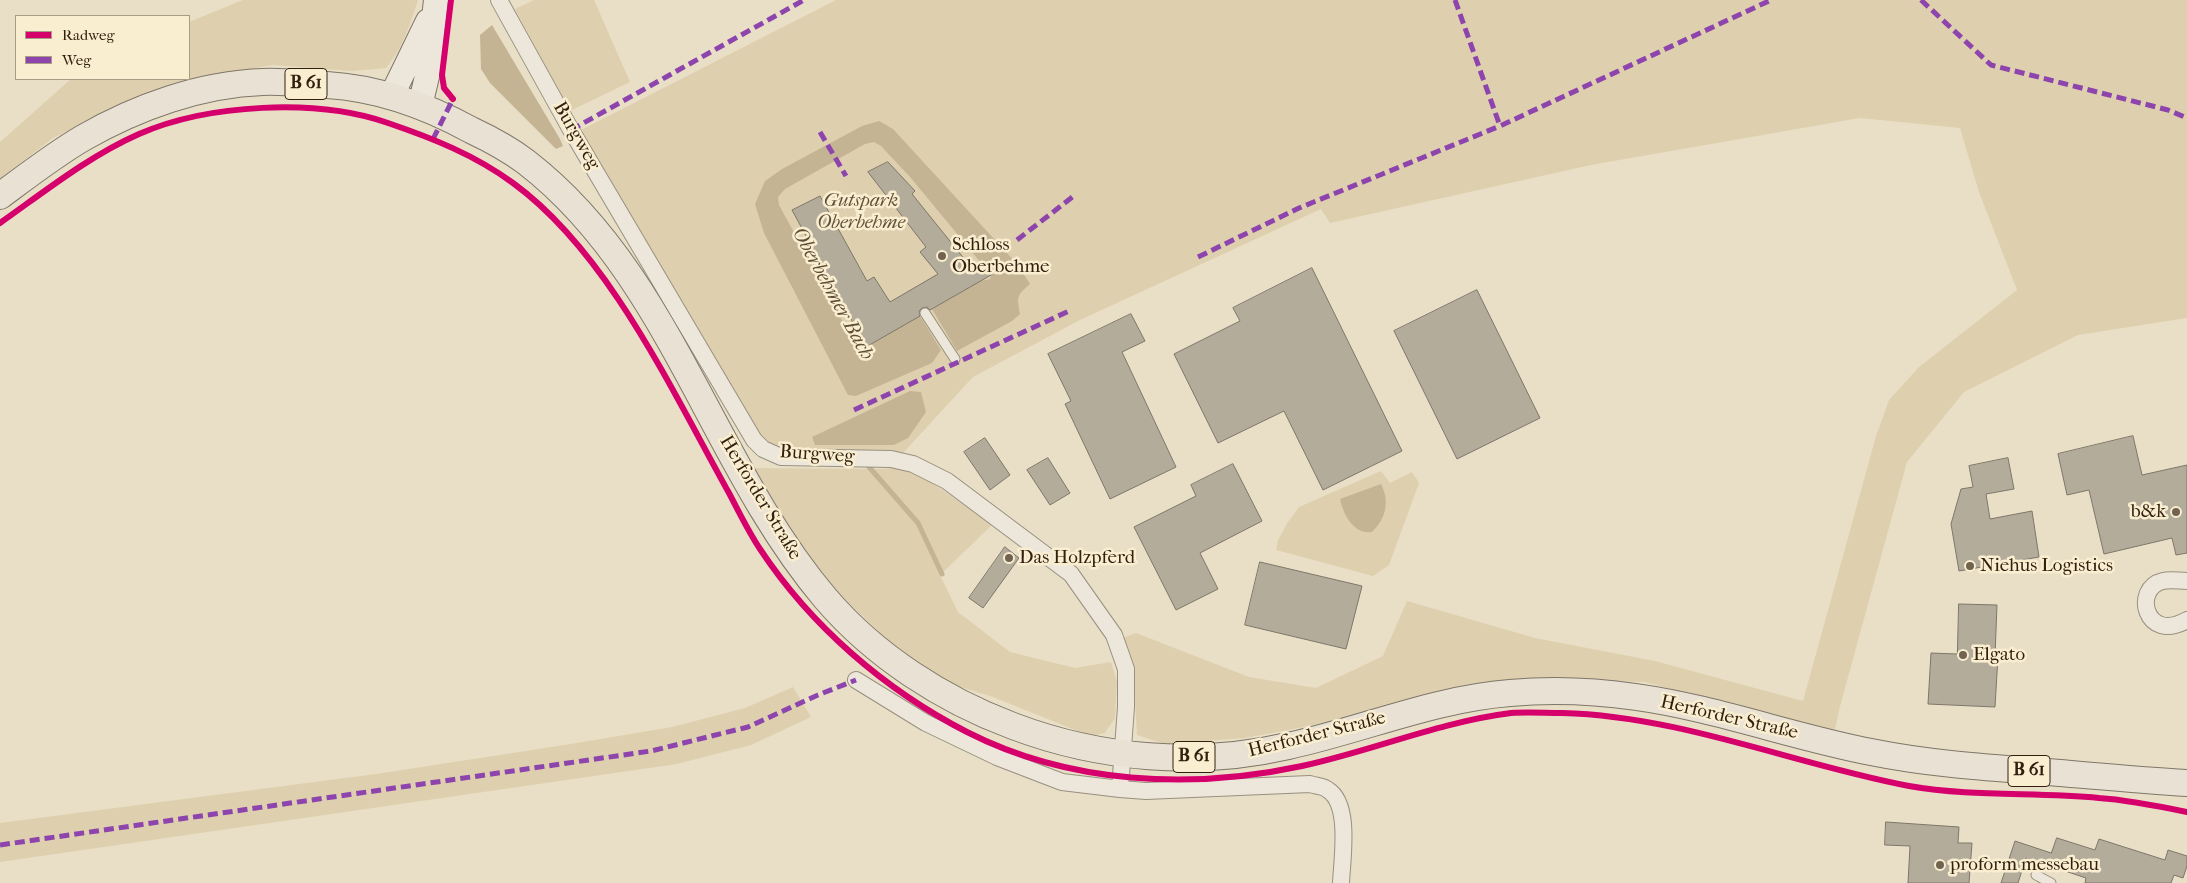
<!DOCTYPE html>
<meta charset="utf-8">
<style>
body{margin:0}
#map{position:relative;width:2187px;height:883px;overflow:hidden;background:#e9dfc6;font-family:"IM FELL French Canon",serif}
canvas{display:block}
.legend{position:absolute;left:15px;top:15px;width:175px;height:65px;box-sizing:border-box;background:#faeed1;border:1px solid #aa9c84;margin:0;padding:6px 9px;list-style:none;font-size:15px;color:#312010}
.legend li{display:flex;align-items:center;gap:10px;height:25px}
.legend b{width:25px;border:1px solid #aa9c84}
</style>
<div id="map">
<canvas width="2187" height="883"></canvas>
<ul class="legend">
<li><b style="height:6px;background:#d6006c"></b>Radweg</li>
<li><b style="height:6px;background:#8e44ad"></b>Weg</li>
</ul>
</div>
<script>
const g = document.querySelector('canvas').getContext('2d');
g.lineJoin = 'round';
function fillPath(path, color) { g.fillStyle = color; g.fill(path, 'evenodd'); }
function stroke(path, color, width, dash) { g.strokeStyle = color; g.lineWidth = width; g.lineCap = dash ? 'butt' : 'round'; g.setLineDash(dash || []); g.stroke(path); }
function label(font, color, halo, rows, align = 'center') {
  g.font = font + ' "IM FELL French Canon",serif'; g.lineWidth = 5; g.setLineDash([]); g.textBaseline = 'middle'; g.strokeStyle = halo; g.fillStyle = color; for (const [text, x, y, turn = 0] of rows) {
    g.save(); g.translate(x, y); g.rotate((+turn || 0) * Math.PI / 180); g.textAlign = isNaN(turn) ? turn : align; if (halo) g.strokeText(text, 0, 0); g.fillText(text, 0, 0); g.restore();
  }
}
fillPath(new Path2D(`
 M243 0H418C410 25 403 48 386 68L352 71 272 65 211 77 135 99 53 138 0 179V142L71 79H189V22Z
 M534 0H594L630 82 570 111 515 9Z
 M836 0H2187V318L2078 335 1964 392 1907 462 1839 710 1834 734 1645 682 1515 679 1299 728 1245 738 1165 744 1137 735 1133 667 1122 638 1136 633 1249 677 1316 688 1383 656 1407 601 1535 638 1655 661 1803 701 1876 436 1889 400 1919 367 2017 290 1979 192 1960 128 1860 118 1591 165 1330 223 1321 209 1080 320 973 377 903 453H797L766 444 579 131Z
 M896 467C932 479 961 503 992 525L940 575 958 612 1010 652 1075 668 1111 662 1117 682 1115 718 1105 733 1090 736 993 697 951 684 894 646 838 593 792 533 754 468 885 469Z
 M1381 471 1390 483 1412 472 1419 483 1389 565 1373 576 1276 550 1278 540 1288 522 1299 507Z
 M793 687 811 717 751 745 677 764 0 862V823L376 774 571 744 672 727 745 708Z`), '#ded0ae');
fillPath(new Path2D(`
 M492 25 560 139 563 146 556 149 490 83 481 69 480 35Z
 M879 121 893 129 1018 265 1030 284C1016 296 1017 297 1020 314L1012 321 957 351 932 309 981 281 990 279 991 275 911 178 881 146 874 142 865 144 785 189 778 197 779 205 856 346 866 347 920 316 941 350 932 363 856 396 848 395 764 233 755 204 765 181 782 169 862 126Z
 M910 391 921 392 926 412 908 438 894 445H815L812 437Z
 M1381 484C1390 502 1386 518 1372 532 1354 535 1343 514 1340 499Z`), '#c4b494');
stroke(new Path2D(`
 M869 467 918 523 942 574`), '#c4b494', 5);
const building = new Path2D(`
 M888 162 915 191 912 194 974 271 1003 262 1005 267 930 310 927 307 922 308 919 311 920 316 866 347 792 210 820 196 867 281 874 277 890 302 938 274 920 252 926 247 868 172Z
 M1312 268 1402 451 1323 490 1284 411 1218 443 1174 354 1240 321 1233 308Z
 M1477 290 1540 418 1457 459 1394 331Z
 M1131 314 1145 341 1122 352 1176 467 1110 499 1065 404 1071 401 1048 354Z
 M2133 436 2142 475 2187 465V553L2176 555 2172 538 2104 554 2089 490 2067 495 2058 454Z
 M985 438 1010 475 990 490 964 452Z
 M1048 458 1070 493 1050 505 1027 470Z
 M2008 458 2014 489 1986 494 1990 519 2032 511 2039 557 1959 571 1951 524 1961 489 1973 487 1969 466Z
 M1233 464 1262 521 1200 553 1218 589 1176 610 1134 527 1196 496 1191 485Z
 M1005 547 1019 558 983 608 969 598Z
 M1260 562 1362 586 1346 649 1245 625Z
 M1959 604 1997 605 1995 656H1998L1995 707 1928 704 1931 653 1957 654Z
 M1886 822 1959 827 1958 843H1972L1969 883H1908L1910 846 1885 845Z
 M2057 838 2095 850 2099 839 2165 860 2168 850 2187 856V866L2183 878 2174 875 2171 883H2085L2086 878 2026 858 2018 883H2001L2015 841 2051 853Z`);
fillPath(building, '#b4ac9b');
stroke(building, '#7e7668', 1);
const lane = new Path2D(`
 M925 313 955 359
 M2036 875 2051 883`);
const street = new Path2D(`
 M499 0 571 130 754 440 763 449 781 457 891 459 913 464 947 481 1071 574 1114 635 1126 669V707L1120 789 1062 782 997 757 926 723 856 680
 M2187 581C2179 581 2171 579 2163 581 2132 588 2145 644 2187 620
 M1120 789 1146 791 1310 784C1315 786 1324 786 1328 790 1351 804 1342 859 1341 883`);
const secondary = new Path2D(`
 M391 97 428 21
 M420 106 428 72 436 0`);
const primary = new Path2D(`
 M0 196C27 176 54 155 83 138 137 107 201 84 263 82 284 81 306 84 327 85 377 88 427 106 471 130 490 139 509 149 526 162 670 273 711 464 826 599 875 656 943 700 1013 726 1100 759 1197 767 1288 746 1362 730 1433 699 1510 693 1552 689 1595 691 1636 697 1715 708 1793 737 1871 752 1925 763 1980 767 2035 771 2086 775 2136 780 2187 783`);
stroke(lane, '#989080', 11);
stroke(street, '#989080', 18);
stroke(secondary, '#7e7668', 26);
stroke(primary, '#7e7668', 28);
stroke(lane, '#ece7da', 9);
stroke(street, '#ece7da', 16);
stroke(secondary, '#ece7da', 24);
stroke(primary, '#e9e2d4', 26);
stroke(new Path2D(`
 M1455 0 1500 126 1771 0
 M1921 0 1991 65 2168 110 2187 118
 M571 130 804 0
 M820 132 846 176
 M433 139 453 99 450 97
 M1017 240 1075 195
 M1198 257 1299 208 1500 126
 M854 410 1069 311
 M0 845 651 751 748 727 818 695 856 680`), '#8e44ad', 5, [10, 5]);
stroke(new Path2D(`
 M451 0 442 75 444 88 453 99
 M0 223C44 192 89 156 139 134 208 104 316 98 388 123 432 138 475 155 513 183 609 253 672 391 729 493 739 512 748 531 760 549 811 626 885 690 967 732 1069 784 1191 790 1302 766 1372 751 1439 722 1511 713 1528 712 1545 713 1562 713 1681 716 1793 764 1909 786 1971 797 2036 792 2099 798 2129 800 2158 806 2187 812`), '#d6006c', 6);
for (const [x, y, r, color] of [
 [942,256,5,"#716350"],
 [2176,512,5,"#716350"],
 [1009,558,5,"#716350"],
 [1970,566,5,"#716350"],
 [1963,655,5,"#716350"],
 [1940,865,5,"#716350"]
]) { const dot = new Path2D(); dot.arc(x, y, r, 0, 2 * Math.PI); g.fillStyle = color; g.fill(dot); stroke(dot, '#faeed1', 2); }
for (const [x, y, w] of [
 [306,84,42],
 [1194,757,42],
 [2029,771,42]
]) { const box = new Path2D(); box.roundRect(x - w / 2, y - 15.5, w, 31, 4); g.fillStyle = '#faeed1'; g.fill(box); stroke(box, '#312010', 1); }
label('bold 18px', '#312010', null, [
 ["B 61",306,84],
 ["B 61",1194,757],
 ["B 61",2029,771]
]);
label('19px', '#312010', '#faeed1', [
 ["Burgweg",576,136,60],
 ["Burgweg",817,455,4],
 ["Herforder Straße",760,498,59],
 ["Herforder Straße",1729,718,13],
 ["Herforder Straße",1317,735,-14]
]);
label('italic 19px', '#62513a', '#faeed1', [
 ["Gutspark",861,201],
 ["Oberbehme",861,223]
]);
label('19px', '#312010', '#faeed1', [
 ["Schloss",952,245],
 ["Oberbehme",952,267],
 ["b&k",2166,512,"right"],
 ["Das Holzpferd",1019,558],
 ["Niehus Logistics",1980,566],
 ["Elgato",1973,655],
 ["proform messebau",1950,865]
], 'left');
label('italic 20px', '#5f4e37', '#faeed1', [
 ["Oberbehmer Bach",832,294,61]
]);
</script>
